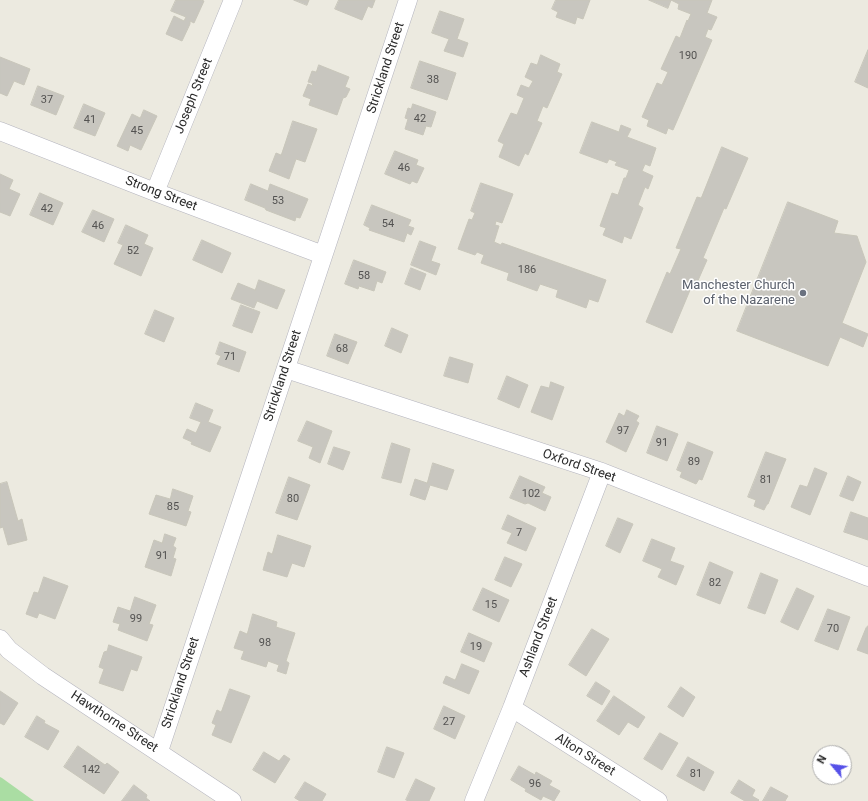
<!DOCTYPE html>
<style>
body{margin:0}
#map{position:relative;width:868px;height:801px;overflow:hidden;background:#eceae0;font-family:Roboto,sans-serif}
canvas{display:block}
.north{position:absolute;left:812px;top:745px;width:40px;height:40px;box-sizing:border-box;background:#fff;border:1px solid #ababab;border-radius:50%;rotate:299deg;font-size:11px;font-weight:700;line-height:16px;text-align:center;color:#2c2c2c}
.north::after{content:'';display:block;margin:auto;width:14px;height:18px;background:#5651e8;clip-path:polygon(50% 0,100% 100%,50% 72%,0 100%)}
</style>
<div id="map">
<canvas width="868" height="801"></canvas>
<div class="north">N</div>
</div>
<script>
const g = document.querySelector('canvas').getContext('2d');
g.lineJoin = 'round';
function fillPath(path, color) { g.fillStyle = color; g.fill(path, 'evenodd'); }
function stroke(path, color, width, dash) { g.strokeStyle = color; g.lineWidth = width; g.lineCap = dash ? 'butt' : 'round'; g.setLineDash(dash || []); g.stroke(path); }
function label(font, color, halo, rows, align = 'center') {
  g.font = font + ' Roboto,sans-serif'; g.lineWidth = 3; g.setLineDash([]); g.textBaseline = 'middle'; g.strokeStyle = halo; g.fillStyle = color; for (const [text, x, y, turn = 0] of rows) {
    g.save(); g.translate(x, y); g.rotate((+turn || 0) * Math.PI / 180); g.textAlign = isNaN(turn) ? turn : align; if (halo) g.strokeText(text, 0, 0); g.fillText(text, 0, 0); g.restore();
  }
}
fillPath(new Path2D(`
 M0 777 2 778 34 801H0Z`), '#aadda3');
const building = new Path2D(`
 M176 0H201L204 1 194 23 190 21V24L182 41 166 34 174 16 184 21 186 17 171 11Z
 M294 0H309L307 5Z
 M339 0H375L372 8 368 6 362 20 335 9Z
 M556 0H590L583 19 577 17 575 24 556 17 558 12 552 9Z
 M649 0H712L707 13 717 17 711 30 708 29 705 37 712 40 673 130 668 128 666 134 647 126 649 120 642 117 657 83 662 85 668 72 661 69 676 36 680 38 687 20 688 21 691 14 678 9 679 4 671 0 668 8Z
 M440 11 464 19 457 39 468 43 463 57 444 51 449 39 432 33Z
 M868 50V88L855 82Z
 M541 55 560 64 557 72 562 74 547 108 543 106 537 121 542 123 528 155 525 153 519 166 499 157 504 144 498 141 511 113 517 115 524 98 517 95 521 85 529 88 533 81 525 77 531 63 537 65Z
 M0 57 30 69 24 85 14 81 7 96 0 93Z
 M420 61 456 73 447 100 411 88Z
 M319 65 349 77 345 87 350 89 346 97 343 98 337 115 309 105 311 99 303 96 308 84 313 86 312 83 308 82 312 71 316 72Z
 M38 86 64 96 56 115 31 105Z
 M84 104 105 113 95 136 74 128Z
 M413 104 436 112 431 127 426 126 423 135 405 129 408 119 405 118 408 108 411 109Z
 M144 110 157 116 141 150 130 145 128 151 117 146 132 114 140 118Z
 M293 121 317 129 305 162 296 159 289 179 269 171 276 153 281 155Z
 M592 122 619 132 621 125 631 129 627 137 656 148 650 166 645 164 642 171 653 176 648 189 645 187 638 205 643 208 631 239 624 236 622 243 603 235 606 228 600 226 612 193 618 195 624 178H626L629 170 615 165 617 162 609 159 607 163 580 153Z
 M722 147 748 158 726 209 724 208 703 258 707 260 696 285 693 283 672 333 646 322 667 272 670 274 681 249 676 248 697 197 701 198Z
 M395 151 418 160 416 165 424 168 417 183 412 181 410 184 385 174Z
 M0 174 13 180 9 189 20 194 10 216 0 212Z
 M481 183 513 194 502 223 496 221 495 225 499 226 494 242 501 245 502 243 606 280 598 302 589 299 586 308 556 297 558 290 540 284 537 291 507 280 509 273 481 263 484 255 477 252 475 255 458 249 469 219 472 220 475 213 471 211Z
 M251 184 268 191 270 184 308 199 300 218 296 217 295 221 266 210 265 208 245 200Z
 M40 193 63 203 53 225 30 215Z
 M788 202 838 221 834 233 857 236 866 262 842 323 868 334 863 347 840 337 828 366 737 331Z
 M372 205 411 220 408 226 414 228 411 235 407 233 404 242 369 230 370 228 364 225Z
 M93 210 114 219 104 242 82 232Z
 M126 225 148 235 144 244 153 248 141 276 114 264 123 245 118 243Z
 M202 240 231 253 222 273 193 260Z
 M420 241 436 247 431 261 440 264 436 275 411 265Z
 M354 260 386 272 382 283 377 281 374 291 359 286 358 289 345 284Z
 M411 268 426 274 420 290 405 284Z
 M259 280 285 290 277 309 257 301 254 308 231 299 238 283 255 290Z
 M241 305 260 312 252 333 233 326Z
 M155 310 174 318 164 342 145 334Z
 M392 328 408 335 401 353 385 346Z
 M335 334 357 342 348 364 327 356Z
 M220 342 246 352 239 372 217 364 221 356 216 354Z
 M450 357 473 364 468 383 444 376Z
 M507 376 528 385 519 408 498 399Z
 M551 382 564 387 552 420 531 412 541 386 549 388Z
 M196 403 213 410 208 422 221 427 210 452 191 444 192 442 183 438 187 429 196 433 201 422 190 418Z
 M627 410 639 416 636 421 639 423 626 452 606 442 619 413 624 416Z
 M307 421 332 431 320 463 309 458 313 447 298 441Z
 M657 426 678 434 667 461 647 453Z
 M688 442 713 452 702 480 699 479 696 484 680 477 682 472 677 470Z
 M392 443 410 449 401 483 382 478Z
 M334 447 350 452 343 470 328 464Z
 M766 452 786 459 768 504H767L764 510 754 506 756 500 748 497Z
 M433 463 454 470 447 490 430 485 425 500 410 495 415 479 427 483Z
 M815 468 827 473 810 515 791 507 800 485 807 487Z
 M520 476 545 487 542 493 551 497 545 511 528 503 525 504 510 498Z
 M848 476 861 482 853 501 840 496Z
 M289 477 310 485 297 520 276 513Z
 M7 482 18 521 22 519 27 540 8 545 3 527 0 528V484Z
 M173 489 193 496 188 511 191 512 186 526 149 514 156 495 170 499Z
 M851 512 868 518V540L844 532Z
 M508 515 536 528 526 551 507 543 512 533 502 529Z
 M618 518 633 524 620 553 606 546Z
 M165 534 176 538 173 546 176 548 173 558 176 559 171 576 145 567 154 540 162 543Z
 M278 535 311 546 304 567 292 563 287 577 263 570 268 552 272 554Z
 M652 539 675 548 670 561 684 566 676 585 658 577 662 569 643 561Z
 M505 557 522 564 511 587 495 580Z
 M710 562 733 572 720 604 697 595Z
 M761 573 778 580 765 614 748 608Z
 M44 577 68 586 55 619 39 613 37 618 26 614 34 592 38 593Z
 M483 588 509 600 499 622 473 610Z
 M797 588 814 596 798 630 781 622Z
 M135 597 156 605 149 624 153 625 147 641 118 630 120 624 113 622 118 607 130 611Z
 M828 609 850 617 838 650 815 641Z
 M253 614 277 622 276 627 295 633 286 661 289 663 286 674 277 671 279 665 268 661 266 667 241 659 244 651 234 648 240 631 247 634Z
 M868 626V654L857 650 866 628Z
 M592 629 609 639 586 676 569 665Z
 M469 633 492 643 484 662 461 652Z
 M109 645 142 657 137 671 131 669 123 691 99 683 104 669 99 667 104 652 107 651Z
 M462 664 479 671 469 694 443 683 446 676 455 680Z
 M596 682 610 691 602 705 587 696Z
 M681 687 695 697 683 717 668 707Z
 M230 689 250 696 231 743 212 735 216 725 212 723 217 710 221 712Z
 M0 691 18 703 4 725 0 723Z
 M614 696 645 717 638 728 628 722 619 735 597 721Z
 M444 706 465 716 455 739 434 729Z
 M37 716 45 721 44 723 59 731 48 750 25 737Z
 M660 733 678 743 662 770 644 759Z
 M78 746 105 765 107 763 119 772 104 794 64 767Z
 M387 747 404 753 394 778 378 772Z
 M264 752 279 761 284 755 290 759 275 783 253 770Z
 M688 757 714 772 704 791 677 776Z
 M519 766 535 775 536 772 552 781 549 785 560 791 554 801 543 796 541 800 525 791 526 789 511 780Z
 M416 779 435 788 429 801H409L406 800Z
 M739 780 755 790 752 796 759 800 758 801H745L731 793Z
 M305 782 326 794 322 801H300L295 798Z
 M134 785 147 795 146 798 150 801H122Z
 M771 787 788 796 785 801H763Z`);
fillPath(building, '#c8c6bf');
stroke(building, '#c8c6ba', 1);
const minor = new Path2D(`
 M0 131 155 192 323 255
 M155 192 233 0
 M286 369 602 472 868 577
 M0 639 9 650 43 676 232 801
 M512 708 658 801
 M159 751 408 0
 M474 801 512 708 602 472`);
stroke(minor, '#b4b4be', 19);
stroke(minor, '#fff', 18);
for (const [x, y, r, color] of [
 [803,293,4,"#6b7280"]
]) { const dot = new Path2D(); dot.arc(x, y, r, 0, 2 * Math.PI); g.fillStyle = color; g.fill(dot); stroke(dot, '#fff', 1.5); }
label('11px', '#535251', null, [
 ["190",688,56],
 ["38",433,80],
 ["37",47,100],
 ["42",420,119],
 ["41",90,120],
 ["45",137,131],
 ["46",404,168],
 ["53",278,201],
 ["42",47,209],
 ["54",388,224],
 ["46",98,226],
 ["52",133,251],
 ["186",527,270],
 ["58",364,276],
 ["68",342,349],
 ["71",230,357],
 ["97",623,431],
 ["91",662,443],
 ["89",694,462],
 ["81",766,480],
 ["102",531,494],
 ["80",293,499],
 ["85",173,507],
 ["7",519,533],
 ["91",162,556],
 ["82",715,583],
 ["15",491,605],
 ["99",136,619],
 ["70",833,629],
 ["98",265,643],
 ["19",476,647],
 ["27",449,722],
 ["142",91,770],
 ["81",696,774],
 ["96",535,784]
]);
label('13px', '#2c2c2c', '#fff', [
 ["Strickland Street",386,68,-72],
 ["Joseph Street",194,96,-68],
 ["Strong Street",161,194,21],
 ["Strickland Street",283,376,-72],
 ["Oxford Street",579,466,19],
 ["Ashland Street",539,637,-69],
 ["Strickland Street",181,683,-72],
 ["Hawthorne Street",114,722,33],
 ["Alton Street",585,755,32]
]);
label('13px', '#5b616d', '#fff', [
 ["Manchester Church",795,286],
 ["of the Nazarene",795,301]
], 'right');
</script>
